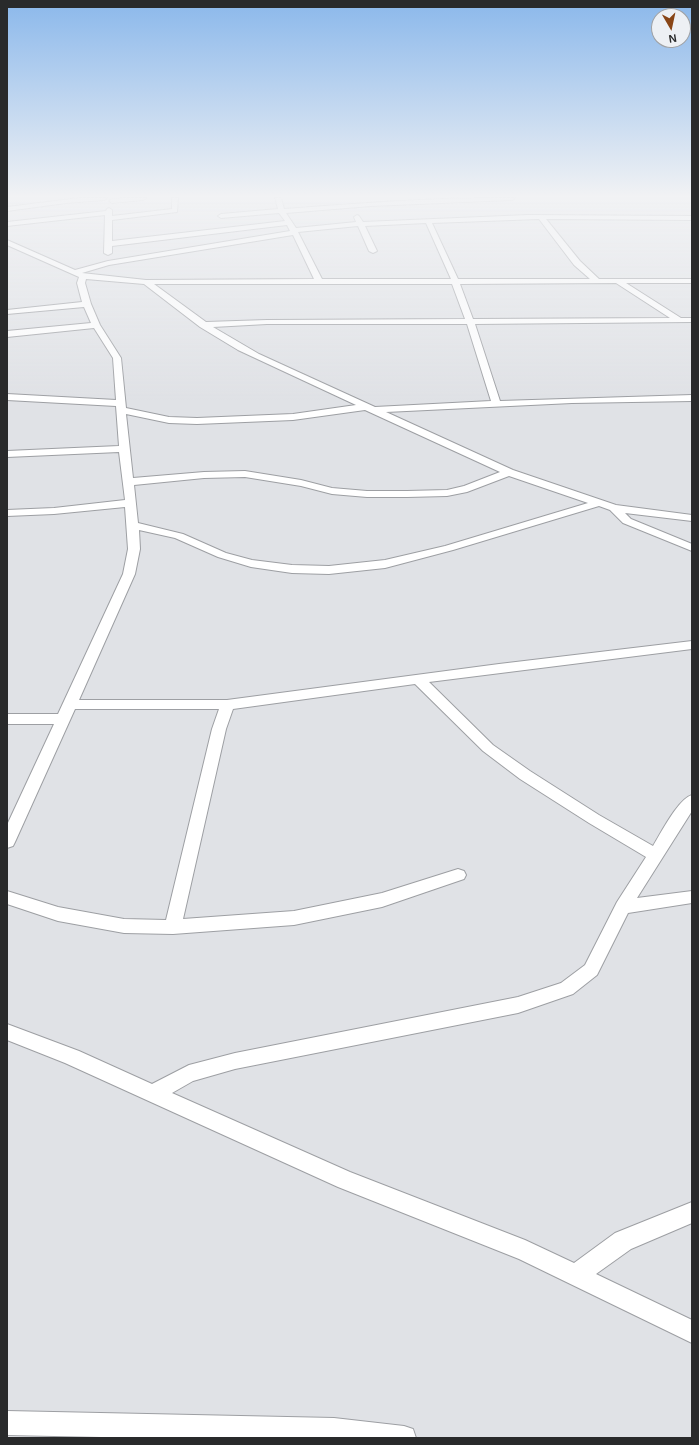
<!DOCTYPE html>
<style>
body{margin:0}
#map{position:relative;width:699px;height:1445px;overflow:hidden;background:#e0e2e6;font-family:Helvetica,sans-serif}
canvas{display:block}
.frame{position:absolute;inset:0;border:8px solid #292a2b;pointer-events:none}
.north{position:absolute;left:651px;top:8px;width:40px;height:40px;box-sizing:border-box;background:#edf0f4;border:1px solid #9fa1a4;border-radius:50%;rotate:171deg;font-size:11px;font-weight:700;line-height:16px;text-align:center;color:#292a2b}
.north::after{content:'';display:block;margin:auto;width:14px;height:18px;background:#884516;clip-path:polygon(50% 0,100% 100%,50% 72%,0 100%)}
</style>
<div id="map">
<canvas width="699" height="1445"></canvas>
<div class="frame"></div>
<div class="north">N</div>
</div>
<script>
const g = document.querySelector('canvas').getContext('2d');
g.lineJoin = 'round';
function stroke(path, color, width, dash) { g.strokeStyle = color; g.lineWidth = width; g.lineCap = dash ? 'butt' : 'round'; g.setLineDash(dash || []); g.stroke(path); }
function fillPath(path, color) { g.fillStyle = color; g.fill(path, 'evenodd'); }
const street = new Path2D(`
 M79 198H107L104 200 66 203 7 211V207Z
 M123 198H146L143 200 112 203 109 201 112 199Z
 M172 198H178L177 212 112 220V241L285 221 279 213 221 218 218 216 221 214 278 209 275 198H281L284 209C361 203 438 197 515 198L512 200 371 206 286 213 296 228 356 222 354 217 357 215 359 216 363 222 528 215 692 216V220L546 219 580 261 599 279H692V283H626L681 318H692V322L475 324 500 401 692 395V401L572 403 386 412 513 470 616 505 692 515V521L625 513 631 519 692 544V551L623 523 610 510 599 506 453 550 385 568 329 574 292 573 251 567 218 557 175 538 139 530 140 549 135 574 79 700H227L499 664 692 641V649L429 682 493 745 530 771 599 815 653 846C661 833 678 799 692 795V811L637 898 692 891V903L628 913 597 975 573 994 518 1013 235 1069 193 1081 172 1093 350 1172 525 1240 574 1263 615 1233 692 1202V1223L631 1249 596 1274 692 1320V1343L519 1259 338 1187 65 1063 7 1040V1024L79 1051 152 1084 189 1065 235 1053 518 997 561 983 585 965 617 902 646 857 589 823 520 779 483 751 415 684 233 709 226 729 183 919 294 911 382 893 458 869 464 871 466 875 464 879 382 907 294 925 173 934 124 933 58 921 7 904V891L58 907 124 919 166 920 212 729 219 709H75L15 842 13 846 7 848V825L54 724H7V714H58L123 574 128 549 125 507 54 514 7 516V510L54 508 125 500 119 452 7 457V451L119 446 116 406 7 400V394L116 400 113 358 94 328 7 337V331L91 323 84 307 7 314V310L82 302 77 283 79 277 7 245V240L75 270 108 261 290 231 287 225 112 246V253L108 255 104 253 105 215 7 226V222L106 211 107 209 109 208 112 210V216L172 209ZM539 219 574 265 590 279H458L432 223ZM426 223 451 279H322L298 232 358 226 369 251 373 253 377 251 365 226ZM293 235 314 279 146 280 82 273 109 265ZM86 279 144 284 200 327 238 350 356 405 293 414 197 418 169 417 126 408 121 358 100 325 91 304 85 283ZM616 283 670 318 473 319 460 284ZM154 284H452L465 319 267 320 206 322ZM267 324H467L491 401 375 407 259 354 213 327ZM365 410 500 472 464 486 447 490 407 491H367L332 488 301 480 245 471 204 472 133 478 126 414 169 423 197 424 293 420ZM509 476 588 503 445 546 385 560 329 566 292 565 252 560 226 553 183 534 138 523 134 485 204 478 245 477 301 486 332 494 367 497H407L447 496 467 492Z
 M7 1411 334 1418 404 1426 413 1429 416 1438H148L7 1435Z`);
stroke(street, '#9d9fa3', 2);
fillPath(street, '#fff');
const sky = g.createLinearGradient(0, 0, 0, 400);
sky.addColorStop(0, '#8bb8eb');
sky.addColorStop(0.49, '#f1f2f4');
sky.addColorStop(1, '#f1f2f400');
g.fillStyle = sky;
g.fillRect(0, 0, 699, 400);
</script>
